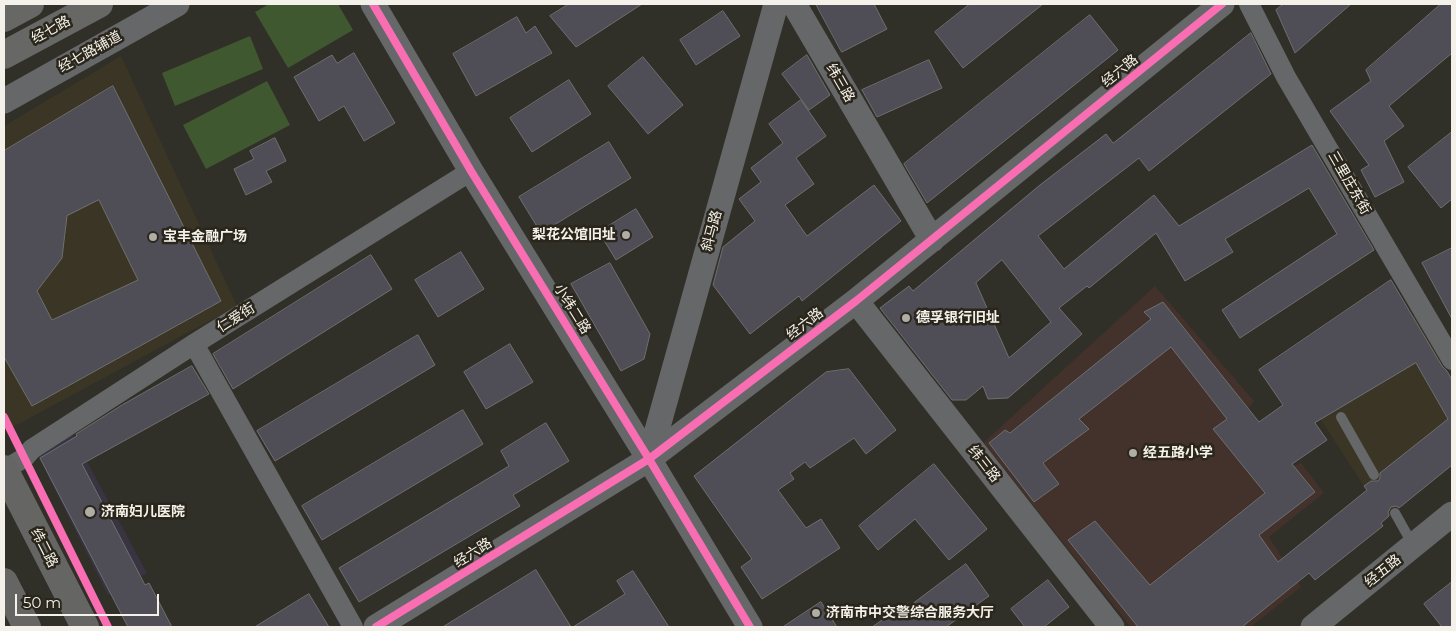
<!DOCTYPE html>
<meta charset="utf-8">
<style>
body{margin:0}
#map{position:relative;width:1456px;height:631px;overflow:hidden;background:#302f28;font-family:Montserrat,sans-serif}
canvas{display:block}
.frame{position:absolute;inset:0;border:5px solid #f4f1ea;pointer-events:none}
.scale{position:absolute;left:15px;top:594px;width:144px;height:22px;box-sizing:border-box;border:2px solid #f4f1ea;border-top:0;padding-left:6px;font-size:15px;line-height:18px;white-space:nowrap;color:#f4f1ea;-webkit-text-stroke:4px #2a261b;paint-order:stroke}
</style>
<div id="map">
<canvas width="1456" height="631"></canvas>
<div class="frame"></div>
<div class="scale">50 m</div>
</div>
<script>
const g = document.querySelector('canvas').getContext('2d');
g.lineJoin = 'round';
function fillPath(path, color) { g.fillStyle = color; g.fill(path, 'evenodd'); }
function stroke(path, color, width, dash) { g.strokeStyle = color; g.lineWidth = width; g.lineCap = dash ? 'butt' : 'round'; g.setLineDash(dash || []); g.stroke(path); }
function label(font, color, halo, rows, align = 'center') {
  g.font = font + ' Montserrat,"Noto Sans SC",sans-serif'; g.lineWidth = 5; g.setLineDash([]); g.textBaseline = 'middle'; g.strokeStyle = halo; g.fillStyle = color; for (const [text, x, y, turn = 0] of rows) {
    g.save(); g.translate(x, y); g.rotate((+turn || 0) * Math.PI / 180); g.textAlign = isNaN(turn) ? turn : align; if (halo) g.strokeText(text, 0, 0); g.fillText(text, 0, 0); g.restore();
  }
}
fillPath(new Path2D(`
 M121 56 237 306 4 432V126Z
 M1415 315 1452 380V465L1385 519 1297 383Z`), '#3a3525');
fillPath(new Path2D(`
 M1155 286 1254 401 1247 411 1287 469 1301 463 1324 493 1269 537 1301 587 1251 627H1131L983 443Z`), '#42322b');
fillPath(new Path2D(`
 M70 430 147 573 108 595 36 452Z`), '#383442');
fillPath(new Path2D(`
 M269 4H338L353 30 288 68 255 12Z
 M250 36 263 69 175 106 162 73Z
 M267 81 290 125 206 169 183 125Z`), '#405830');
const building = new Path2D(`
 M569 4H642L576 47 550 16Z
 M816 4H874L887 29 842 52Z
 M970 4H1043L963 68 935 32Z
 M1284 4H1351L1295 53 1276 10Z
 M1441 4H1452V53L1389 106 1404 126 1384 141 1404 182 1375 197 1361 170 1369 165 1330 111 1371 81 1366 70Z
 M723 11 740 36 696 65 680 40Z
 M1090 15 1118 50 927 203 904 164Z
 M517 17 526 33 535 26 552 53 476 96 453 54Z
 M1251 33 1271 74 1149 171 1139 158 1038 236 1064 269 1154 195 1179 226 1312 145 1374 250 1240 338 1222 310 1337 234 1309 188 1225 239 1233 252 1185 281 1156 233 1089 288 1087 286 1059 308 1082 334 1008 398 988 399 983 386 966 400H952L880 308 909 286 913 291 1040 185 1106 134 1113 143ZM1002 260 1051 322 1009 358 976 283Z
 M354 53 395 123 364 141 344 106 319 121 294 77 332 55 337 63Z
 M807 55 830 95 809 110 782 74Z
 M643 57 683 105 648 134 608 86Z
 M929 60 942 88 877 117 862 90Z
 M569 80 591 114 532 152 510 118Z
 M113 86 221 301 32 406 4 357V151ZM99 200 138 280 52 320 37 291 62 258 67 216Z
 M801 100 826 136 796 158 814 184 785 205 807 236 874 185 901 221 802 301 799 296 750 334 713 285 723 247 755 221 739 199 761 182 751 168 783 143 769 124Z
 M1452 132V199L1441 208 1408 167Z
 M275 138 286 161 266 171 272 182 246 195 234 169 254 159 250 151Z
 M609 142 631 178 541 233 519 197Z
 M636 209 653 237 616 260 599 232Z
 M1452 248V319L1422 263Z
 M461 252 484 289 438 317 415 280Z
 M371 255 392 289 233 389 213 354Z
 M610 263 650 334 644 359 621 371 571 284Z
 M1391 280 1442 366 1447 371 1452 380V465L1399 508 1396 506 1391 507 1388 512 1389 516 1381 523 1383 526 1315 580 1309 573 1242 627H1138L1068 540 1095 521 1150 585 1265 493 1213 429 1227 419 1171 347 1079 419 1089 429 1043 463 1059 484 1034 502 989 443 1005 430 1010 433 1151 319 1144 312 1163 302 1259 422 1283 405 1259 370ZM1416 363 1448 419 1380 473V478L1378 481H1371L1364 486 1367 490 1278 562 1259 535 1315 492 1292 464 1327 440 1315 423Z
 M418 335 435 365 275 461 257 431Z
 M510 344 533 382 486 409 464 372Z
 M192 366 209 394 82 464 145 585 149 583 172 627H128L40 458 77 436 76 434 122 405Z
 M849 369 896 430 866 454 854 438 810 468 805 462 790 473 794 479 778 490 806 528 821 519 840 548 762 599 741 567 752 559 694 476 826 372Z
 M463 410 483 444 322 540 302 506Z
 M546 423 569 461 513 495 520 506 359 602 339 568 509 466 501 451Z
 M934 464 987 529 949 560 915 519 878 550 859 526Z
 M966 564 989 596 946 627H872L907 603 909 606Z
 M536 570 571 627H443Z
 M633 571 669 627H573L625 594 617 581Z
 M1048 580 1069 607 1044 627H1025L1011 609Z
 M1452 582V627H1442L1424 604Z
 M309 594 329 627H255Z
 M821 602 837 627H783Z`);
fillPath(building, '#4f4d55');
stroke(building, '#6f6f6e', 1);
stroke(new Path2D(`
 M1341 417 1374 475
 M1395 513 1413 545`), '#666768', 10);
stroke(new Path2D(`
 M1249 4 1286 77 1452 360
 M194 344 353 627
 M4 470 24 458 32 449 194 344 471 171`), '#666768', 20);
stroke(new Path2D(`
 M373 4 471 171 649 459 750 627
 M794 4 932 240
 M4 101 177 4
 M856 301 1112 627
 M649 459 776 4
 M376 627 649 459 856 301 1222 4
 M1313 627 1452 514`), '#666768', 25);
stroke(new Path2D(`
 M4 18 30 4
 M4 55 99 4`), '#676766', 28);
stroke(new Path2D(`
 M4 469 85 627
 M4 582 27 627`), '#656664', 28);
stroke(new Path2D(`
 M373 4 471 171 649 459 750 627
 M4 417 108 627
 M376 627 649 459 856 301 1222 4`), '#f96db3', 8);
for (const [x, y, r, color] of [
 [626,235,5,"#afada6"],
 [153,237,5,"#afada6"],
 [906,318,5,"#afada6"],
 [1133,453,5,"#afada6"],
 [90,512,6,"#afada6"],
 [816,613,5,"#afada6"]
]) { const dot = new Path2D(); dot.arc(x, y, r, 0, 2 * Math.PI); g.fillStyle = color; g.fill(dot); stroke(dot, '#2a261b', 2); }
label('14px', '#f4f1ea', '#2a261b', [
 ["经七路",51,30,-28],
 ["经七路辅道",90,52,-29],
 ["经六路",1120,71,-39],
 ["纬三路",840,83,60],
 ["三里庄东街",1349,183,60],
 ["斜马路",712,231,-75],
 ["小纬二路",572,309,58],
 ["仁爱街",236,318,-32],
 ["经六路",805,324,-37],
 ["纬三路",984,464,52],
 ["纬二路",44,548,63],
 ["经六路",473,553,-32],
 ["经五路",1383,571,-39]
]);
label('bold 14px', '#f4f1ea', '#2a261b', [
 ["梨花公馆旧址",616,235,"right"],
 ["宝丰金融广场",163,237],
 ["德孚银行旧址",916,318],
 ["经五路小学",1143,453],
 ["济南妇儿医院",101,512],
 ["济南市中交警综合服务大厅",826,613]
], 'left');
</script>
